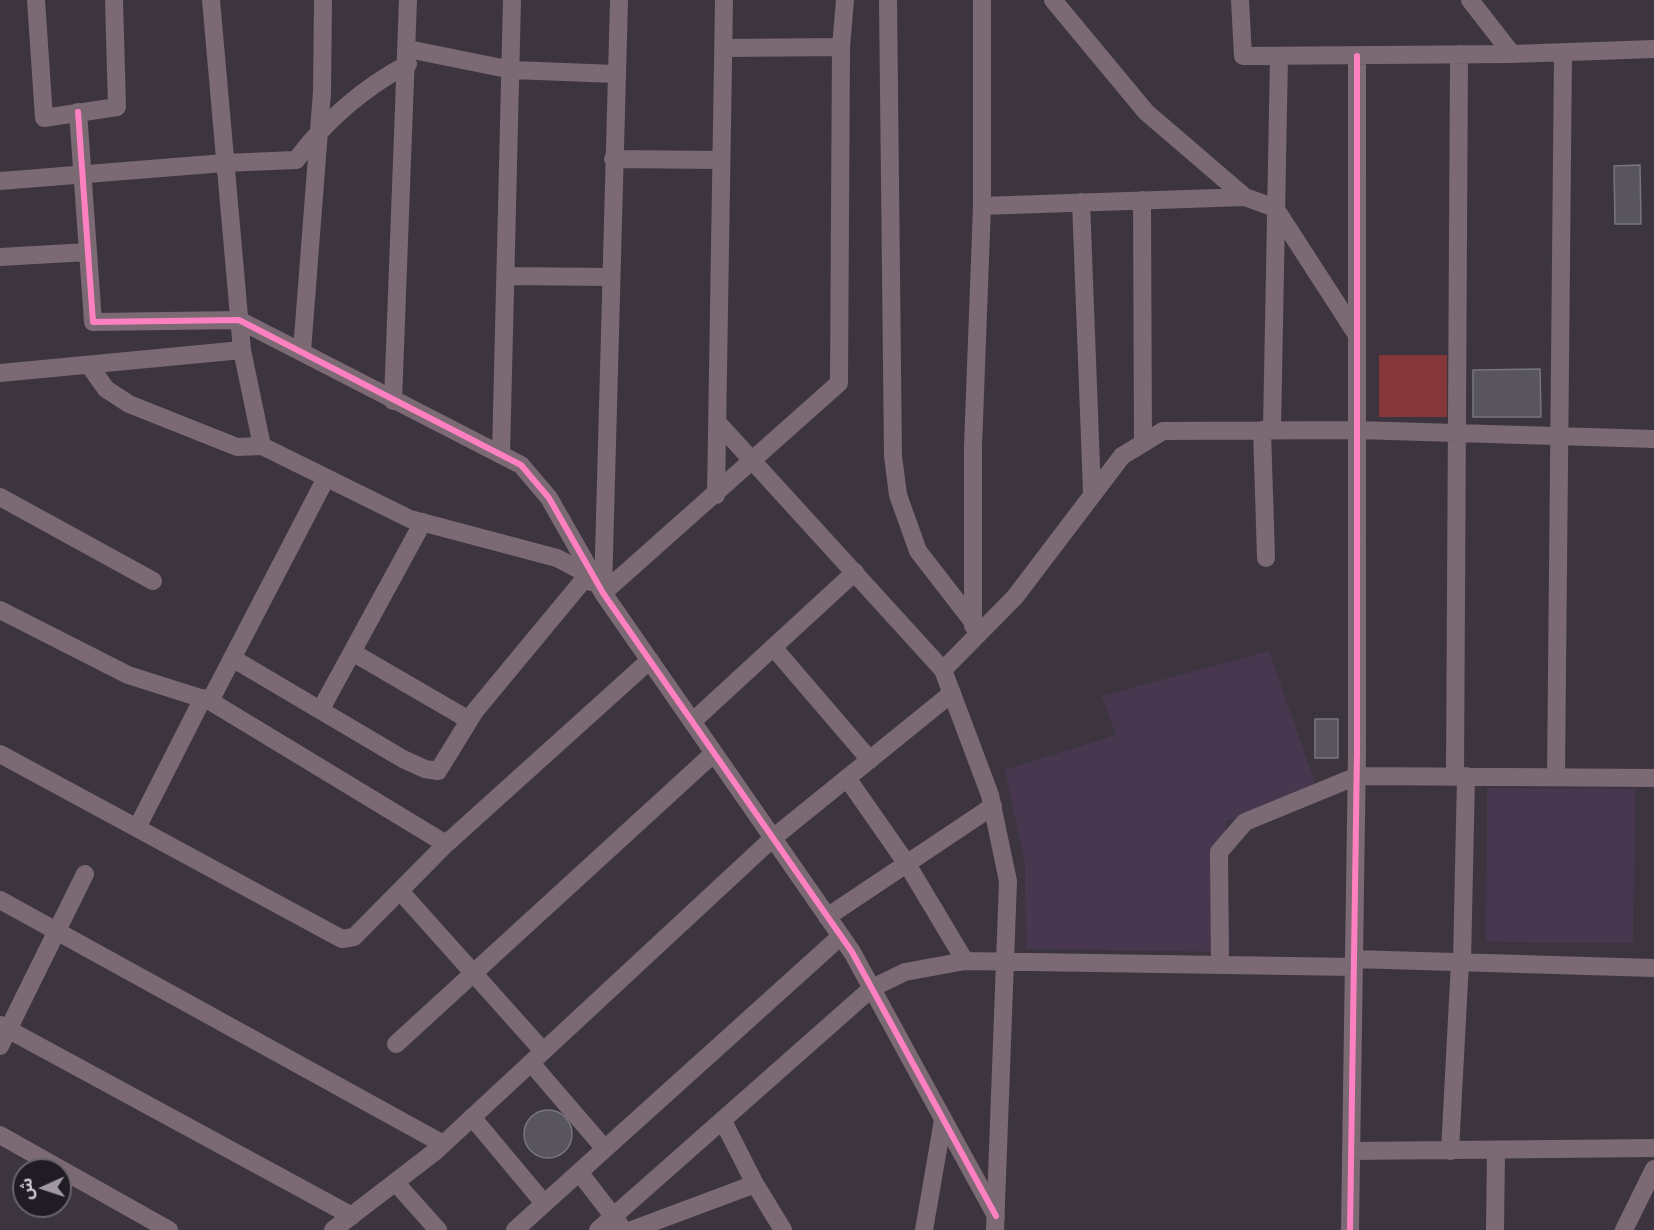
<!DOCTYPE html>
<meta charset="utf-8">
<style>
body{margin:0}
#map{position:relative;width:1654px;height:1230px;overflow:hidden;background:#3c353f;font-family:"Golos Text","Noto Sans Arabic",sans-serif}
canvas{display:block}
.north{position:absolute;left:12px;top:1158px;width:60px;height:60px;box-sizing:border-box;background:#211c24;border:2px solid #69636c;border-radius:50%;rotate:267deg;font-size:16px;font-weight:700;line-height:24px;text-align:center;color:#d6ced9}
.north::after{content:'';display:block;margin:auto;width:21px;height:27px;background:#a098a3;clip-path:polygon(50% 0,100% 100%,50% 72%,0 100%)}
</style>
<div id="map">
<canvas width="1654" height="1230"></canvas>
<div class="north">ش</div>
</div>
<script>
const g = document.querySelector('canvas').getContext('2d');
g.lineJoin = 'round';
function fillPath(path, color) { g.fillStyle = color; g.fill(path, 'evenodd'); }
function stroke(path, color, width, dash) { g.strokeStyle = color; g.lineWidth = width; g.lineCap = dash ? 'butt' : 'round'; g.setLineDash(dash || []); g.stroke(path); }
fillPath(new Path2D(`
 M1269 651 1317 789 1226 821 1230 952 1026 949 1025 864 1005 770 1116 735 1102 696Z
 M1487 788 1635 789 1633 943 1486 942Z`), '#47384f');
fillPath(new Path2D(`
 M1379 355H1447V417H1379Z`), '#85373a');
const building = new Path2D(`
 M1640 165 1641 224H1615L1614 166Z
 M1540 369 1541 417H1473V370Z
 M1315 719H1338V758H1315Z
 M524 1134a24 24 0 1 1 48 0a24 24 0 1 1-48 0Z`);
fillPath(building, '#59555e');
stroke(building, '#77757e', 1.5);
stroke(new Path2D(`
 M36 0 44 118 117 107 114 0
 M211 0 242 350 262 446 410 519 557 558 578 569 591 582
 M888 0 893 456 898 495 918 551 973 622
 M1053 0 1146 112 1245 197
 M1240 0 1243 56 1512 54 1654 49
 M1470 0 1512 54
 M723 48 841 47
 M408 49 512 70 616 74
 M78 112 93 322 239 320 521 465 549 498 603 593 852 952 996 1216
 M613 159 721 160
 M0 181 224 163 296 160C327 119 363 88 408 64
 M1142 200 1143 443
 M1081 202 1092 492
 M982 206 1245 197 1275 208 1357 335
 M0 257 88 252
 M506 276 610 277
 M302 351 322 92 323 0
 M89 365 106 389 129 404 237 447 262 446
 M0 373 242 350
 M393 401 408 0
 M718 423 943 670 990 795 1008 881 995 1230
 M1272 429 1279 57
 M1262 430 1266 558
 M501 455 512 0
 M716 495 724 0
 M0 497 153 581
 M603 591 619 0
 M603 593 839 383 841 47 845 0
 M0 610 128 675 210 701 446 844
 M973 626V447L982 206V0
 M773 647 870 760
 M352 652 469 720
 M232 658 403 759 425 769 438 771 475 711 586 577
 M943 670 1015 597 1122 456 1163 431 1357 430 1654 439
 M210 701 326 478
 M321 709 423 522
 M692 722 855 572
 M0 754 342 939 354 937 446 844 650 660
 M1455 776 1459 54
 M1556 777 1563 53
 M847 778 907 864 965 961
 M137 828 203 698
 M400 891 543 1051
 M0 900 443 1144
 M827 917 993 806
 M1354 959 1654 968
 M1462 962 1466 776
 M1220 965 1219 852 1245 822 1357 776 1654 778
 M0 1025 352 1216
 M396 1044 714 753
 M0 1046 85 874
 M531 1063 605 1149
 M472 1117 543 1202
 M723 1121 755 1184 783 1230
 M0 1135 169 1230
 M1351 1151 1654 1148
 M1450 1151 1460 962
 M579 1172 620 1225
 M395 1182 438 1230
 M333 1230 437 1150 773 838 952 693
 M515 1230 841 936
 M598 1230 872 988 905 972 965 961 1354 967
 M632 1230 755 1184
 M924 1230 943 1120
 M1350 1230 1357 752V56
 M1495 1230 1496 1150
 M1624 1230 1654 1169`), '#7b6973', 18);
stroke(new Path2D(`
 M78 112 93 322 239 320 521 465 549 498 603 593 852 952 996 1216
 M1350 1230 1357 752V56`), '#ff80c0', 6);
</script>
